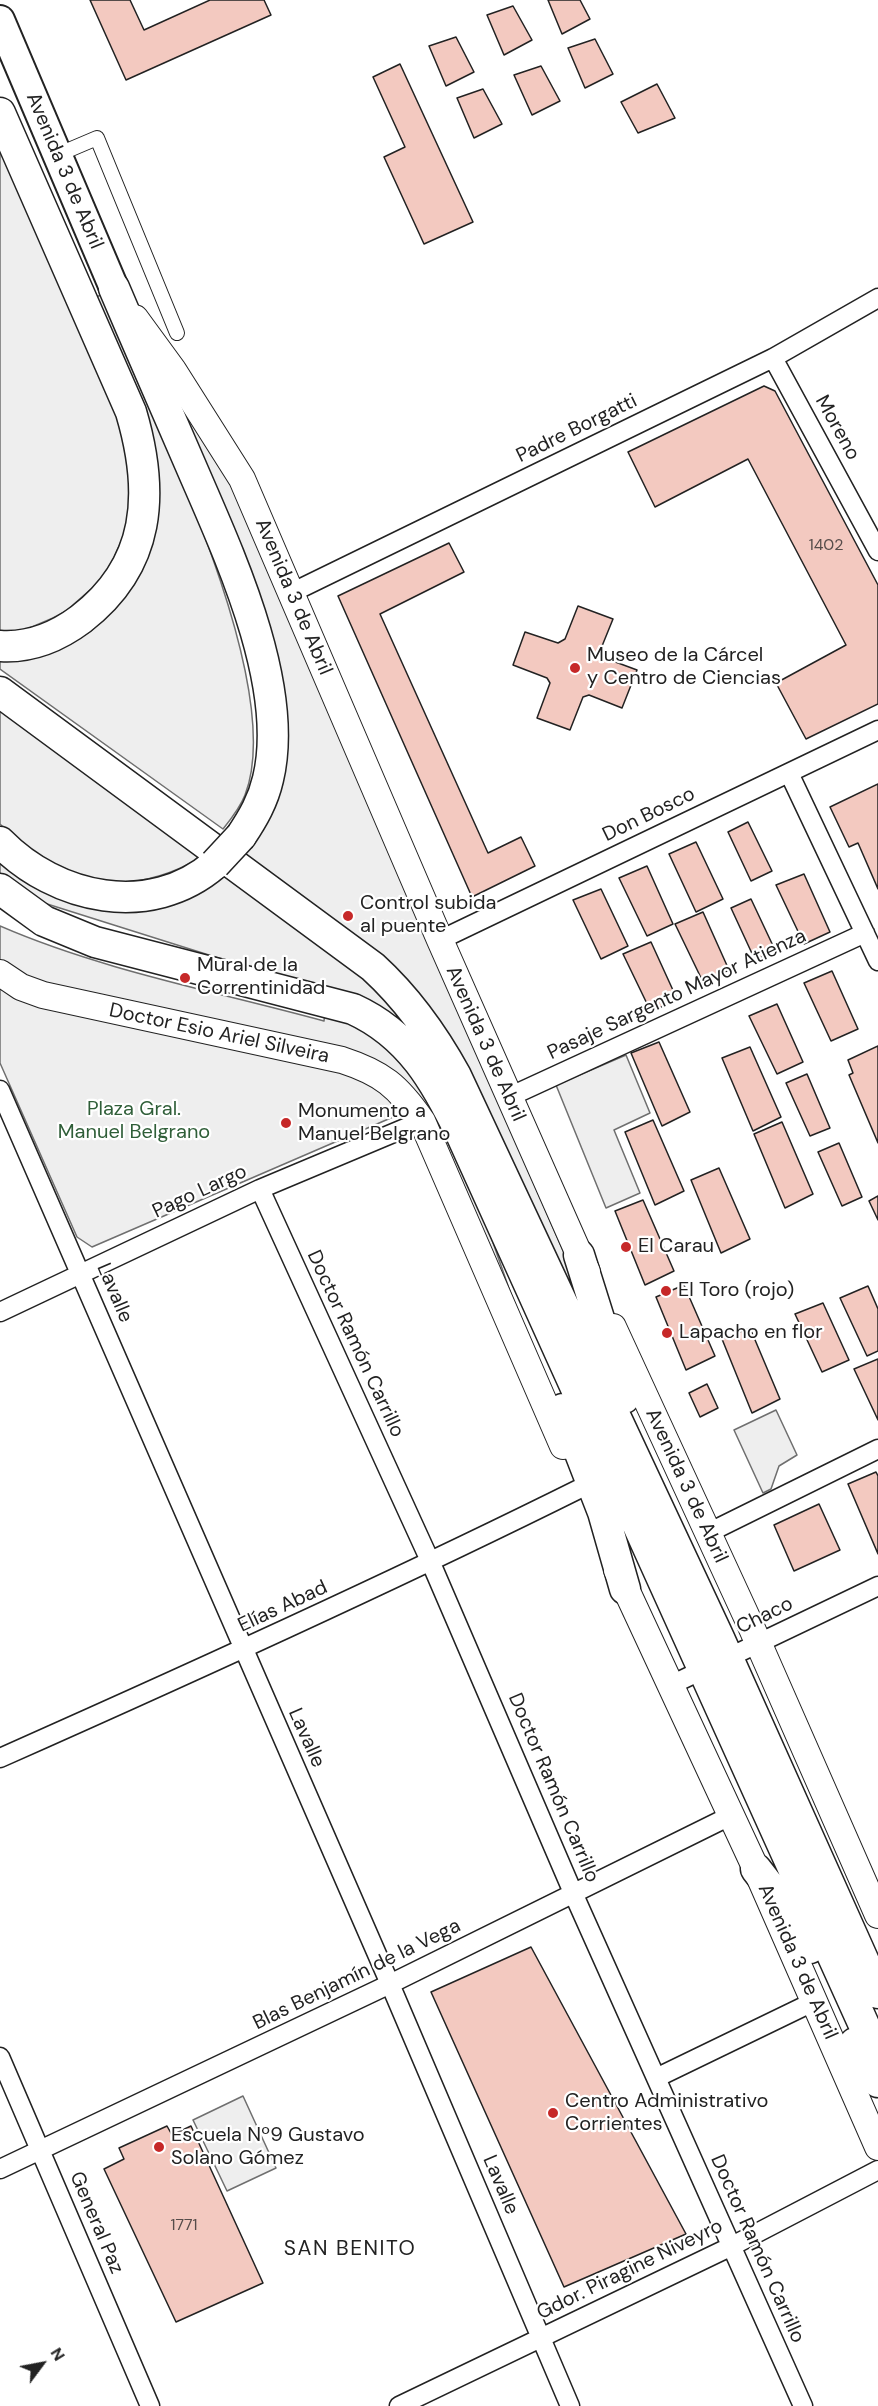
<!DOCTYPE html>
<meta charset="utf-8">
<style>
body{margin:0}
#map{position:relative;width:878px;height:2406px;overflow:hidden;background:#fff;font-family:"DM Sans",sans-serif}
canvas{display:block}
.north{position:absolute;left:12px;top:2334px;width:60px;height:60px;-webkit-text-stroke:4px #fff;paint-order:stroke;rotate:58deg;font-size:16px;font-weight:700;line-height:24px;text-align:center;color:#222}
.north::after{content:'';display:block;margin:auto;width:21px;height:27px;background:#222;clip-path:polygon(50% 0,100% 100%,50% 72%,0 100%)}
</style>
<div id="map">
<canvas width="878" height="2406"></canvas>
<div class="north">N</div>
</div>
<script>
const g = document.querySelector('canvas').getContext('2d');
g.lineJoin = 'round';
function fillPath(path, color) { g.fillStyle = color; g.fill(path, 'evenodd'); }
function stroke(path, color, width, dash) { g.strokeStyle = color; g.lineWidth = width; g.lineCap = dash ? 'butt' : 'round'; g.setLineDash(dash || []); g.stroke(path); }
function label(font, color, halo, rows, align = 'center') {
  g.font = font + ' "DM Sans",sans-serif'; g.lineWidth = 4.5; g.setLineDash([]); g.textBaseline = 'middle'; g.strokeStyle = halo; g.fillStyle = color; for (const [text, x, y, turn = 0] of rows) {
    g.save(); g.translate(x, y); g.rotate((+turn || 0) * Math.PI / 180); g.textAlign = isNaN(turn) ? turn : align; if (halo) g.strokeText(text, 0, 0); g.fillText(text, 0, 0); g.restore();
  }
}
const green = new Path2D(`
 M0 138 124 415 132 499 123 537 106 576 66 611 53 618 20 632 0 633Z
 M101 295C149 405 289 682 245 795 240 808 231 819 223 829L0 669V659L72 643 92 630 123 597 150 542 96 297Z
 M170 390 218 454 587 1306 618 1398 456 1063 235 859 285 755Z
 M0 707 200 858C126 901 57 885 0 824Z
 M0 855 75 902 227 869 359 963 429 1043 323 991 44 903 0 873Z
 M0 926C101 970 218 992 324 1021L325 1011 383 1038 430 1101 489 1231 521 1323 397 1080 78 997 0 967Z
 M0 989 13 994 325 1061 387 1093 400 1114 92 1247 77 1237 0 1063Z
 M626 1055 650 1113 614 1130 640 1193 606 1208 556 1085Z
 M776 1410 797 1455 779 1466 771 1489 763 1493 734 1430Z
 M243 2096 276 2168 227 2191 193 2120Z`);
fillPath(green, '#eee');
stroke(green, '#6f6f6f', 1.5);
const building = new Path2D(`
 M90 0H130L144 30 210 0H264L271 15 126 80Z
 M548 0H580L590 19 562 34Z
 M513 6 532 40 504 55 487 15Z
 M456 37 474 72 446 86 429 46Z
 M595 39 613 74 585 88 568 48Z
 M400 64 473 222 424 244 384 157 405 147 373 77Z
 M541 66 560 101 532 115 514 75Z
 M657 84 675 118 638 133 621 102Z
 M483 89 502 124 474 138 457 98Z
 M764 386 775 391 878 585V704L806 739 776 683 846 645 748 459 655 507 628 452Z
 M449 543 464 572 380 614 488 853 521 837 535 866 472 897 338 596Z
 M578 606 613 619 600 651 602 657 637 670 622 708 589 695 583 697 570 730 537 718 550 683 547 678 513 665 525 632 558 643 565 639Z
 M878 784V889L858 843 849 847 830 807Z
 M748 822 772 871 751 881 728 832Z
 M696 842 723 899 696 912 669 854Z
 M647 866 673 924 647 936 619 878Z
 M804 874 830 932 804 944 776 885Z
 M601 889 628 946 601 959 573 900Z
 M751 899 775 950 755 960 731 908Z
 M703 912 729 970 703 982 675 924Z
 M651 942 677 999 651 1012 623 954Z
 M832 971 858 1029 831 1041 804 983Z
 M777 1004 803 1062 777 1074 749 1016Z
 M659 1042 690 1112 662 1126 631 1053Z
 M878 1046V1143L849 1075 853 1073 848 1060Z
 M750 1047 781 1117 753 1131 722 1058Z
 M807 1074 830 1128 810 1136 786 1083Z
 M653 1120 684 1191 655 1205 625 1132Z
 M782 1122 813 1194 785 1208 754 1134Z
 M839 1143 862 1197 842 1206 818 1152Z
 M719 1168 750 1239 721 1253 691 1180Z
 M878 1196V1220L869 1201Z
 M643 1200 674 1271 645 1285 615 1211Z
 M684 1285 715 1356 686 1370 656 1297Z
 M868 1286 878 1309V1351L867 1356 840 1298Z
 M823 1303 849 1360 822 1372 795 1314Z
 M750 1328 780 1399 752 1413 722 1339Z
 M878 1359V1420L854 1369Z
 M707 1384 718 1408 700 1417 689 1393Z
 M876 1472 878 1476V1554L848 1484Z
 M819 1504 840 1550 794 1571 774 1525Z
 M531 1947 686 2234 564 2287 431 1992Z
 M167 2126 172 2135 191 2126 263 2283 176 2322 104 2169 124 2159 119 2148Z`);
fillPath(building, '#f3c9c0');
stroke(building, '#222', 1.5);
const pedestrian = new Path2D(`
 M57 155 97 138 177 333`);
const minor = new Path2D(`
 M773 358 878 551
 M291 593 773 358 878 298
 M789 773 878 961
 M440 940 878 730
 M0 1090 390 1984 570 2406
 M509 1097 865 933
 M260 1189 431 1563 574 1895 803 2406
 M0 1312 260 1189 422 1121
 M708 1533 878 1449
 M671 1685 878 1586
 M0 1758C196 1671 390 1583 581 1488
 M0 2057 150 2406
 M656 2078 815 2001
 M0 2169 390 1984 730 1816
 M399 2406 732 2246 878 2170`);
const secondary = new Path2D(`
 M135 318 173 370 242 479 440 940 587 1272
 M0 973 21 987 43 995 342 1060C382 1073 398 1086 422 1121L563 1446
 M613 1327 750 1624 878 1915
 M617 1570 756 1869 878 2147`);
const primary = new Path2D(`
 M0 20 114 288`);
const trunk = new Path2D(`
 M0 113 131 412C155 493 151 565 81 619 57 637 30 648 0 646
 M114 288C139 347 165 406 190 464 227 550 291 684 268 779 263 801 253 818 241 836
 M0 692 373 967C408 999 433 1034 456 1076L719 1638 878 1993
 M0 842C56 899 150 920 215 864
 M0 889 44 921 95 942 353 1009C410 1035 436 1082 462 1136L878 2056
 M579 1255 624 1398
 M563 1409 603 1512 625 1589
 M756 1869 798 1923 810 1948
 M855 2043 878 2082`);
stroke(pedestrian, '#222', 16);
stroke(minor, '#222', 21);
stroke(secondary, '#222', 28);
stroke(primary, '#222', 32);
stroke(trunk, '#222', 33);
stroke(pedestrian, '#fff', 14);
stroke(minor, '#fff', 18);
stroke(secondary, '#fff', 26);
stroke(primary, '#fff', 28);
stroke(trunk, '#fff', 30);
const trunkBridge = new Path2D(`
 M215 864 241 836`);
stroke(trunkBridge, '#222', 33, []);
stroke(trunkBridge, '#fff', 30);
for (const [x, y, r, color] of [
 [575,668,6,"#c62828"],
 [348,916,6,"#c62828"],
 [185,978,6,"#c62828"],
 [286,1123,6,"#c62828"],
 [626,1247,6,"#c62828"],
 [666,1291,6,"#c62828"],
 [667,1333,6,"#c62828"],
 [553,2113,6,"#c62828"],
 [159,2147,6,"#c62828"]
]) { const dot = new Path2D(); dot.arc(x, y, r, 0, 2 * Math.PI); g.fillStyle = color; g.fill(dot); stroke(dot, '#fff', 2); }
label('16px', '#564c4a', null, [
 ["1402",826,546],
 ["1771",184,2226]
]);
label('20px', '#222', '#fff', [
 ["Avenida 3 de Abril",64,171,67],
 ["Moreno",837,428,61],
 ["Padre Borgatti",577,429,-26],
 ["Avenida 3 de Abril",293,597,67],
 ["Don Bosco",649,815,-26],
 ["Pasaje Sargento Mayor Atienza",677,995,-25],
 ["Doctor Esio Ariel Silveira",219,1034,12],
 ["Avenida 3 de Abril",485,1044,66],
 ["Pago Largo",200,1192,-25],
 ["Lavalle",114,1293,67],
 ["Doctor Ramón Carrillo",355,1344,65],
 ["Avenida 3 de Abril",686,1486,65],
 ["Elías Abad",283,1607,-25],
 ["Chaco",765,1616,-26],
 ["Lavalle",306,1738,66],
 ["Doctor Ramón Carrillo",553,1788,67],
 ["Avenida 3 de Abril",797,1962,66],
 ["Blas Benjamín de la Vega",357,1975,-26],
 ["Lavalle",500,2185,67],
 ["General Paz",96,2223,67],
 ["Doctor Ramón Carrillo",757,2249,66],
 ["Gdor. Piragine Niveyro",630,2270,-26]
]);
label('20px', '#222', '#fff', [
 ["Museo de la Cárcel",587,656],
 ["y Centro de Ciencias",587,679],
 ["Control subida",360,904],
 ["al puente",360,927],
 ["Mural de la",197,966],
 ["Correntinidad",197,989],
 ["Monumento a",298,1112],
 ["Manuel Belgrano",298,1135],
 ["El Carau",638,1247],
 ["El Toro (rojo)",678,1291],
 ["Lapacho en flor",679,1333],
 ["Centro Administrativo",565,2102],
 ["Corrientes",565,2125],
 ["Escuela Nº9 Gustavo",171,2136],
 ["Solano Gómez",171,2159]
], 'left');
label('20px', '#2f5e38', '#fff', [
 ["Plaza Gral.",134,1110],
 ["Manuel Belgrano",134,1133]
]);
g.letterSpacing = '1.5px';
label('21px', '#222', '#fff', [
 ["SAN BENITO",350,2249]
]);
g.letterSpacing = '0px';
</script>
